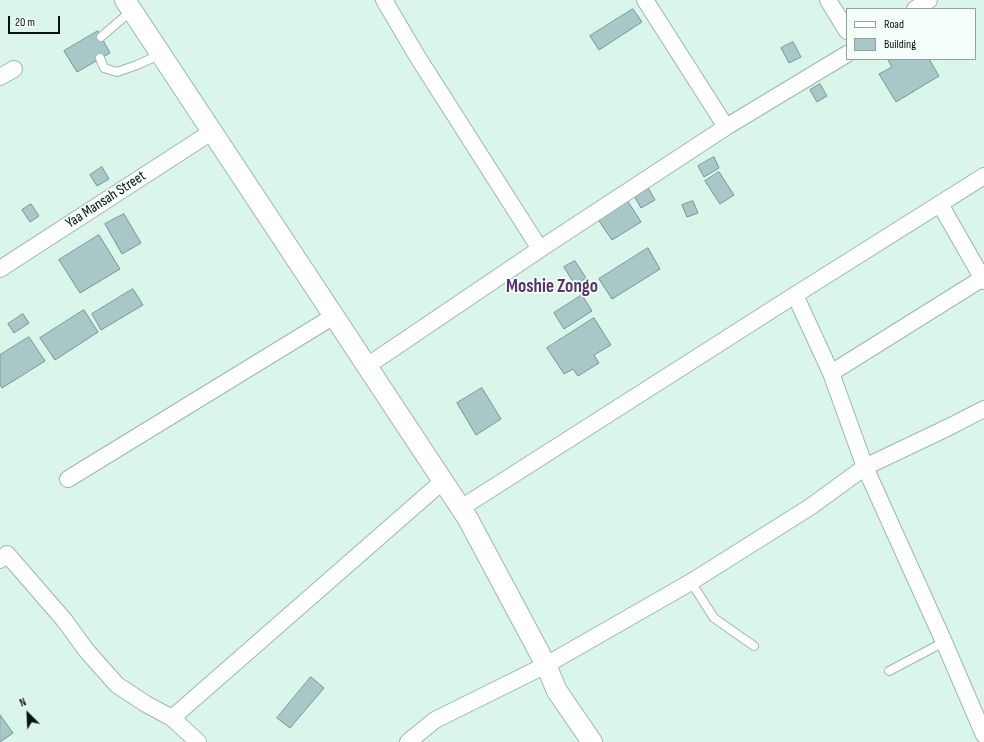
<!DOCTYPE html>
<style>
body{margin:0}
#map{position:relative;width:984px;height:742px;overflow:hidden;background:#daf6ea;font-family:"Sofia Sans Condensed",sans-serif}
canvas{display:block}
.legend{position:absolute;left:846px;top:8px;width:130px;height:52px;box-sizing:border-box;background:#f4fffa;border:1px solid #96a09c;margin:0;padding:5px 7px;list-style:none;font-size:12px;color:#08120e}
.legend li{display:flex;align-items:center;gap:8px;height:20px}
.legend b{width:20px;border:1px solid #96a09c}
.north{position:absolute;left:8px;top:694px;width:40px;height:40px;-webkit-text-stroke:3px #f4fffa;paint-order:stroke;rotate:336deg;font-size:11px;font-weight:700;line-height:16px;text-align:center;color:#08120e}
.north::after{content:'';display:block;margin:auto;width:14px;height:18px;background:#08120e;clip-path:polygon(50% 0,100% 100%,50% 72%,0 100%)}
.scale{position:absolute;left:8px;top:16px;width:52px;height:18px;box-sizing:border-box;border:2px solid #08120e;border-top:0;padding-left:5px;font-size:12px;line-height:14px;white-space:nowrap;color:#08120e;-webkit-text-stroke:3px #f4fffa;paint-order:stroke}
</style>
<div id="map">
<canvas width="984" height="742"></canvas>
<ul class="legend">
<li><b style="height:5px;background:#fff"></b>Road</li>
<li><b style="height:11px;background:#a8c7c7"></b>Building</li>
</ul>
<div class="north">N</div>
<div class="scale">20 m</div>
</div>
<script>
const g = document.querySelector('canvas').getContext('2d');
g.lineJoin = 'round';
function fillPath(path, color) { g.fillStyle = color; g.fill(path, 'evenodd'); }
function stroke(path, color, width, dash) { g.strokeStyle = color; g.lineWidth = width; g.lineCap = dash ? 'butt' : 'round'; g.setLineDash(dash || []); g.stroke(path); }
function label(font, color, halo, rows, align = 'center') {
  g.font = font + ' "Sofia Sans Condensed",sans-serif'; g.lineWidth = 3.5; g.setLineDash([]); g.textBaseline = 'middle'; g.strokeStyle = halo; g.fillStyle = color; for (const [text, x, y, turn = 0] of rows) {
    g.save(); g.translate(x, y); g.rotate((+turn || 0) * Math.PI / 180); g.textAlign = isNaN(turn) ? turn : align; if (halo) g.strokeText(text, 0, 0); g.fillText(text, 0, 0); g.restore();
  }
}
const building = new Path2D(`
 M633 9 642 22 599 50 590 36Z
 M98 31 110 53 77 72 64 51Z
 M793 42 801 57 789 63 781 48Z
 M889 59H929L939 76 896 102 879 74 892 67 888 60Z
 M820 84 827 96 817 102 810 90Z
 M714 157 719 168 704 177 698 166Z
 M102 167 109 179 97 186 90 175Z
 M719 172 734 195 720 204 705 181Z
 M647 186 655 200 641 208 633 194Z
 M627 200 641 222 612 240 597 218Z
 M693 201 698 213 687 217 682 205Z
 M31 204 39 216 30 222 22 210Z
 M124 214 141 243 122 254 105 224Z
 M99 235 120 269 80 293 59 260Z
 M648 248 660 269 612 299 599 279Z
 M575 261 586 278 575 285 564 267Z
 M133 289 143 305 101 330 92 314Z
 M582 295 592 311 564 329 554 313Z
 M84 310 98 332 55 360 40 338Z
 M23 314 29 323 14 333 8 324Z
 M594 318 611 345 594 355 599 363 578 376 573 369 564 374 547 348Z
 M29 337 45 361 2 388 0 384V355Z
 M482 388 501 419 476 435 457 403Z
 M311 677 324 688 290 728 277 718Z
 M0 715 13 733 0 742Z`);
fillPath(building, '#a8c7c7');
stroke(building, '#769494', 1);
const service = new Path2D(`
 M101 37 131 11
 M100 58 104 68 117 72 137 65 161 54
 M691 582 714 618 754 646
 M889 671 944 642`);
const minor = new Path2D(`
 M384 0 417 56 540 249
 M645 0 726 127
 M828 0 847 31
 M915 9 929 0
 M0 77 14 69
 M940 204 984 281
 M0 269 213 131
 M795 295 831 373 865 467 944 642 984 735
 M367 366 540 249 726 127 847 54
 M831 373 983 278
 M68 479 334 316
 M461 508 795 295 984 176
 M0 560 7 554 65 621 86 650 117 685 146 704 172 718 198 742
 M172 718 443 481
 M408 742 435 720 546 665 691 582 810 507 865 467 949 427 984 409`);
const tertiary = new Path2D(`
 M125 0 468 519 546 665 557 691 592 742`);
stroke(service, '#9db7ac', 10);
stroke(minor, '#9db7ac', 18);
stroke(tertiary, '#9db7ac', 22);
stroke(service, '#fff', 8);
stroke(minor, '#fff', 16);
stroke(tertiary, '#fff', 20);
label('15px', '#08120e', '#f4fffa', [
 ["Yaa Mansah Street",106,200,-33]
]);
label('bold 19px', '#57346d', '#f4fffa', [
 ["Moshie Zongo",552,287]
]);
</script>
